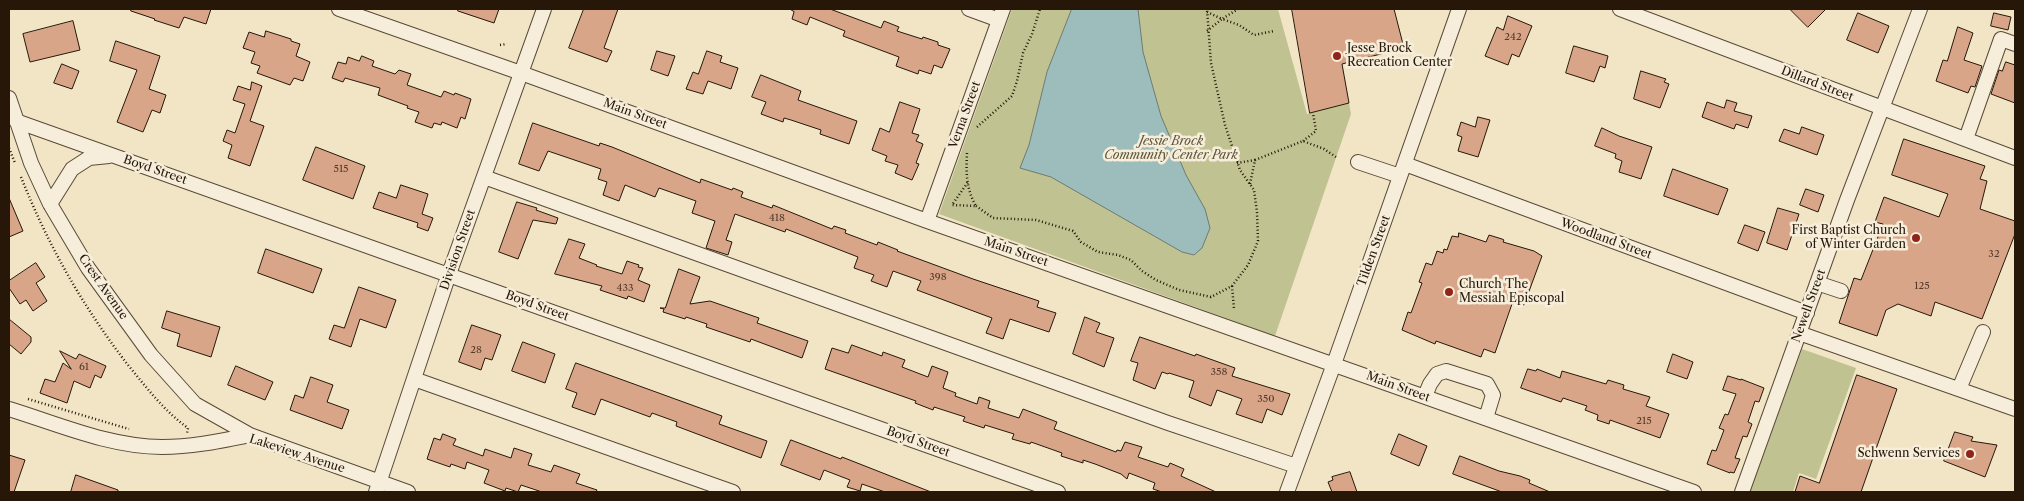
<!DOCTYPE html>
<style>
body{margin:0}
#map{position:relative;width:2024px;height:501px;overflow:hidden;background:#f1e5c6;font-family:"Libre Caslon Text",serif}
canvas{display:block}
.frame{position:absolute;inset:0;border:10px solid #261709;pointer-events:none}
</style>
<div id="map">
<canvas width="2024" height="501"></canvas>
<div class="frame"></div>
</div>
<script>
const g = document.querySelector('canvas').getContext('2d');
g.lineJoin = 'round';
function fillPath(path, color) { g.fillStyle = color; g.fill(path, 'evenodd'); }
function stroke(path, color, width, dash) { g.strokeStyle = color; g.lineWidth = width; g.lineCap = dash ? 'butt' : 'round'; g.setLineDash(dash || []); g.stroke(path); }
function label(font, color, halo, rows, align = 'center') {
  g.font = font + ' "Libre Caslon Text",serif'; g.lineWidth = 5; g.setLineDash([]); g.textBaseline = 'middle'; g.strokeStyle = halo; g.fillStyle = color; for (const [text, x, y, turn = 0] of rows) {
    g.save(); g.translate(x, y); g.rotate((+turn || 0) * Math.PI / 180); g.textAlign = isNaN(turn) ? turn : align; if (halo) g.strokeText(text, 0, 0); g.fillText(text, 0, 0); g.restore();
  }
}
fillPath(new Path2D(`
 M1012 9H1278L1307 114 1349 103 1351 114 1275 336 939 214Z
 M1802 349 1856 368 1816 479 1799 473 1793 492H1750Z`), '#c0c391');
const water = new Path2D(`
 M1072 9H1138L1143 52 1161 116 1186 175 1205 209 1210 228 1202 248 1194 255 1182 252 1051 177 1020 168 1029 145 1047 72Z`);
fillPath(water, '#9cbdbc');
stroke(water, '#6d7b74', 1);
const building = new Path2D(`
 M131 9H211L206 24 184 17 179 28 154 20 155 19 131 11Z
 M458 9H499L494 23 458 11Z
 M584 9H618L604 48 612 51 607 62 569 48Z
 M790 9H830L881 28 884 21 899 27 897 31 922 39 923 37 938 42V45L950 49 942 68 934 65 931 74 919 70 918 74 896 66 899 57 843 36 845 31 810 17 807 25 792 19 794 12Z
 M1292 9H1394L1404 48 1342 64 1349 103 1310 113Z
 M1790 9H1826L1808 27Z
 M1858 13 1889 26 1878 53 1847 40Z
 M1994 13 2011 17 2008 30 1991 26Z
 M1508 16 1532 26 1519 57 1512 54 1508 65 1485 56 1497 27 1503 30Z
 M73 21 80 50 30 62 23 34Z
 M1958 27 1973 33 1964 60 1982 66 1975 87 1971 86 1968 93 1936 81 1943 60 1947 61Z
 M266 31 291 39V41L300 44 296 56 310 62 303 81 294 78 290 85 257 73 260 66 251 63 255 52 243 48 249 32 264 37Z
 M116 41 160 56 149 89 166 95 160 113 152 110 143 132 117 122 137 70 110 61Z
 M1574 46 1608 56 1605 68 1600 66 1594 82 1566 73Z
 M657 51 675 56 668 76 651 70Z
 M707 51 722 56 720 62 738 68 731 89 708 81 703 94 686 89 693 72 698 74Z
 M362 56 374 61 372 66 395 74 399 70 411 74 407 85 441 97 444 91 454 95 455 93 471 99 465 119 461 117 457 128 442 122 441 125 434 123 432 128 415 122 419 112 407 108 408 106 378 95 380 88 345 78 343 82 332 78 338 62 346 64 348 57 359 61Z
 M2006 62 2015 65V103L1991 94 1999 70 2002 71Z
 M62 64 79 71 72 89 54 83Z
 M1641 71 1666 79 1664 82 1669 84 1660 108 1634 99Z
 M761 75 801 91 798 100 857 121 849 144 820 134 821 130 791 120 784 118 783 122 761 114 766 102 752 97Z
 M252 82 262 86 250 121 264 126 250 166 228 158 232 145 223 141 227 130 235 133 245 104 233 100 238 86 250 90Z
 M1727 100 1737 103 1734 111 1752 116 1748 128 1736 124 1734 129 1702 117 1707 102 1724 108Z
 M900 102 920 109 912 133 919 135 916 141 923 144 916 163 919 164 912 180 895 173 898 165 885 161 887 156 872 150 880 128 889 132Z
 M1478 117 1490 120 1478 157 1458 151 1462 137 1457 135 1461 122 1475 127Z
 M533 123 599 146 600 143 612 147 700 183 701 179 732 190 733 188 743 192 741 197 772 208 773 205 832 229 834 226 846 230 845 233 877 245 878 242 898 250 897 251 973 279 1039 301 1037 307 1056 313 1049 332 1010 319 1003 339 986 333 992 318 917 290 921 281 893 271 887 287 871 281 874 275 854 268 858 257 786 229 785 232 735 214 726 240 732 242 728 255 706 248 715 221 692 213 696 201 659 188 655 197 625 185 619 201 603 195 607 182 598 179 601 169 548 151 539 171 519 164Z
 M1802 127 1824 135 1817 155 1779 141 1784 129 1799 134Z
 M1602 128 1619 136 1652 147 1641 179 1619 172 1622 161 1615 158 1616 154 1595 146Z
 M1904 139 1985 166 1980 179 1987 181 1980 209 2015 221V234L1982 319 1935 302 1931 316 1898 304 1886 310 1877 336 1839 323 1854 278 1861 280 1883 224 1875 222 1884 197 1939 217 1948 194 1892 175Z
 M316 147 365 166 353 199 303 180Z
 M1673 169 1728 189 1718 215 1664 196Z
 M401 185 428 194 422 214 433 218 428 231 417 227 418 223 373 208 379 192 396 198Z
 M1806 189 1824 195 1818 212 1800 205Z
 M9 198 23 231 9 237Z
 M517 202 537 208 536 210 558 218 556 224 533 220 518 259 499 252Z
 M1778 208 1799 214 1787 250 1767 243Z
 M1745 225 1765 232 1758 251 1738 243Z
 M1459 233 1486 242 1489 235 1502 239 1504 240 1503 242 1534 251 1542 256 1524 305 1513 301 1495 353 1484 349 1481 357 1436 341 1435 344 1402 330 1408 312 1411 313 1422 283 1419 282 1426 263 1432 265 1437 251 1443 253 1444 249 1447 250 1452 236 1458 237Z
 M569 239 585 244 579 258 597 265 596 266 622 274 627 261 639 265 638 267 643 268 638 280 650 285 644 302 628 296 627 299 600 290 602 286 555 274Z
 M266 249 322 269 313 293 258 273Z
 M36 263 45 277 36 283 47 301 33 311 26 300 20 304 9 288V281Z
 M679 269 700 277 690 304 710 301 759 318 757 323 808 341 802 358 751 339 750 342 706 327 707 324 686 317 685 319 663 312 664 309 660 308H665Z
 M359 287 396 300 386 328 360 319 351 347 329 339 334 325 344 328Z
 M167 311 220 327 211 357 177 346 180 334 162 328Z
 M1085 317 1100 323 1096 332 1114 338 1104 367 1073 354Z
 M9 319 31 337V342L21 354 9 344Z
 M472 325 501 335 492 360 485 358 481 370 459 362Z
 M1140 337 1195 356 1196 354 1235 368 1232 376 1290 394 1282 415 1267 409 1262 423 1236 414 1242 399 1217 390 1211 406 1189 397 1194 381 1169 373 1168 374 1162 372 1155 389 1133 380 1138 363 1131 361Z
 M523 342 555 354 545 383 512 371Z
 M852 345 882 356 883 352 905 360 902 367 928 377 932 366 948 372 943 388 956 393 955 396 977 404 979 397 990 401 988 408 1019 418 1023 409 1057 422 1054 429 1116 452 1117 450 1121 451 1125 442 1142 447 1138 457 1168 467 1170 463 1184 469 1181 476 1216 492H1162L1153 489 1155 483 1129 473 1127 479 1121 474 1095 464 1083 460V463L1061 456 1062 453 1031 442 1030 444 1012 439 1014 434 985 425 984 428 963 421 965 417 934 407 933 410 915 403 916 401 825 369 832 348 848 353Z
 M60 351 76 359 79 354 106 366 101 378 95 375 90 388 74 381 67 403 40 393 45 379 55 382 63 363 71 369Z
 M1673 354 1693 362 1687 379 1667 372Z
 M576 363 722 416 719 424 767 441 761 458 676 426 677 422 652 413 650 417 601 399 595 415 572 407 577 393 566 389Z
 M236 366 273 382 265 400 228 385Z
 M1528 369 1536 371 1537 369 1560 378 1562 371 1606 384 1608 380 1624 385 1623 389 1650 397 1646 406 1669 414 1660 438 1610 420 1609 424 1597 420 1598 415 1585 410 1587 406 1563 398 1561 402 1521 388Z
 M1857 375 1897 389 1861 492H1795L1800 476 1819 483Z
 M1728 376 1741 380V379L1764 388 1759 402 1755 401 1748 422 1752 424 1747 437 1743 436 1735 458 1740 459 1734 473 1730 472V473L1707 464 1712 450 1716 451 1724 430 1719 428 1725 414 1728 415 1736 394 1723 390Z
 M311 377 333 385 327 402 349 410 342 429 290 410 295 395 303 398Z
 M1955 432 1973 437 1971 441 1997 445 1985 477 1944 461Z
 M443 434 456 439 453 445 483 456 485 449 511 458 514 448 532 454 528 465 551 472 554 465 580 474 576 483 597 490 596 492H542L521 485 518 492 506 488 505 491 484 483 489 470 467 462 465 469 451 464 450 467 427 459 434 438 440 440Z
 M1399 434 1427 446 1419 466 1391 454Z
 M791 440 841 459 842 457 931 492H885L862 484 860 491 847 487 850 480 824 470 820 480 781 465Z
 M9 455 25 460 14 492H9Z
 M1460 456 1499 471 1520 476 1530 480 1529 483 1550 492H1502L1453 474Z
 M1350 472 1357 492H1332L1328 482 1333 480 1332 477Z
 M76 475 118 490V492H71Z`);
fillPath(building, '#d9a589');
stroke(building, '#261709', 1);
const minor = new Path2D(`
 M339 9 521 73 927 221 1694 492
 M969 9 999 20
 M1620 9 2015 158
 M9 98 31 163 50 204 88 268 151 355 195 404 250 435 408 492
 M16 121 1058 492
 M1966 139 2001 39 2015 44
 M1358 162 1400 176
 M1405 164 1807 313
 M484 177 1168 423 1296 466
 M50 204 72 169 89 158 109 156
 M927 221 1003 9
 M1817 283 1841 291
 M1799 333 2015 409
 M414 379 733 492
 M1959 389 1983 332
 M1425 396 1430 384 1437 374 1446 371 1487 384 1493 395 1486 418
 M9 409C58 424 110 447 162 447 192 447 220 441 250 435
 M376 492 449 274 544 9
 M1287 492 1334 364 1459 9
 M1742 492 1847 200 1920 9`);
stroke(minor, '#594a38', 16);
stroke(new Path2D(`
 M1207 12 1222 19 1238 9
 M1207 31 1222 19 1239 25 1254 35 1274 31
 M500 45 507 44
 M977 127 1012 96 1017 81 1023 53 1032 34 1040 9
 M1303 141 1316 131 1313 113
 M9 148 15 163
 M967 153C966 172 966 189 976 206L952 205 968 182
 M1237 163 1255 160
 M21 177C48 245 83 307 128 365 147 388 164 411 188 428L187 433
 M1250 184 1255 160 1303 141 1324 149 1336 157
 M976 206 993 218 1036 220 1073 231 1081 242 1098 252 1118 255 1131 260 1142 271 1156 280 1179 290 1211 297 1232 286 1248 265 1258 241 1257 212 1254 190 1240 170 1225 125 1211 63 1207 9
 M1232 286 1234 309
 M28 399 129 429`), '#261709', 2.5, [1, 2.5]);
stroke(minor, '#f6eeda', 14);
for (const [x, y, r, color] of [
 [1337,56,5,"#8f2418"],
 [1916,238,5,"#8f2418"],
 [1449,292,5,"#8f2418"],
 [1970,454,5,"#8f2418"]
]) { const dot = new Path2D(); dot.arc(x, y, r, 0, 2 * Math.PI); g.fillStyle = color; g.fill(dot); stroke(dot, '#f6eeda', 2); }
label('10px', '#533a29', null, [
 ["242",1513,37],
 ["515",341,169],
 ["418",777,218],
 ["32",1994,254],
 ["398",938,277],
 ["125",1922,286],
 ["433",625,288],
 ["28",476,350],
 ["61",84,367],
 ["358",1219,372],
 ["350",1266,399],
 ["215",1644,421]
]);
label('12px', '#261709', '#f6eeda', [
 ["Jesse Brock",1347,49],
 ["Recreation Center",1347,63],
 ["First Baptist Church",1906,231,"right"],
 ["of Winter Garden",1906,245,"right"],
 ["Church The",1459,285],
 ["Messiah Episcopal",1459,299],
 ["Schwenn Services",1960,454,"right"]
], 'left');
label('12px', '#261709', '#f6eeda', [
 ["Dillard Street",1817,84,21],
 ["Main Street",635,114,20],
 ["Verna Street",965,115,-70],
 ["Boyd Street",155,170,19],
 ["Woodland Street",1606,239,20],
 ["Division Street",458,250,-71],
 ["Tilden Street",1374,251,-70],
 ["Main Street",1016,252,19],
 ["Crest Avenue",103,287,55],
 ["Boyd Street",537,306,20],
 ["Newell Street",1809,306,-70],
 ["Main Street",1398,387,20],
 ["Boyd Street",918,442,20],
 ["Lakeview Avenue",297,454,18]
]);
label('italic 12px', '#5c5339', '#f6eeda', [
 ["Jessie Brock",1171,142],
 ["Community Center Park",1171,156]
]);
</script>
